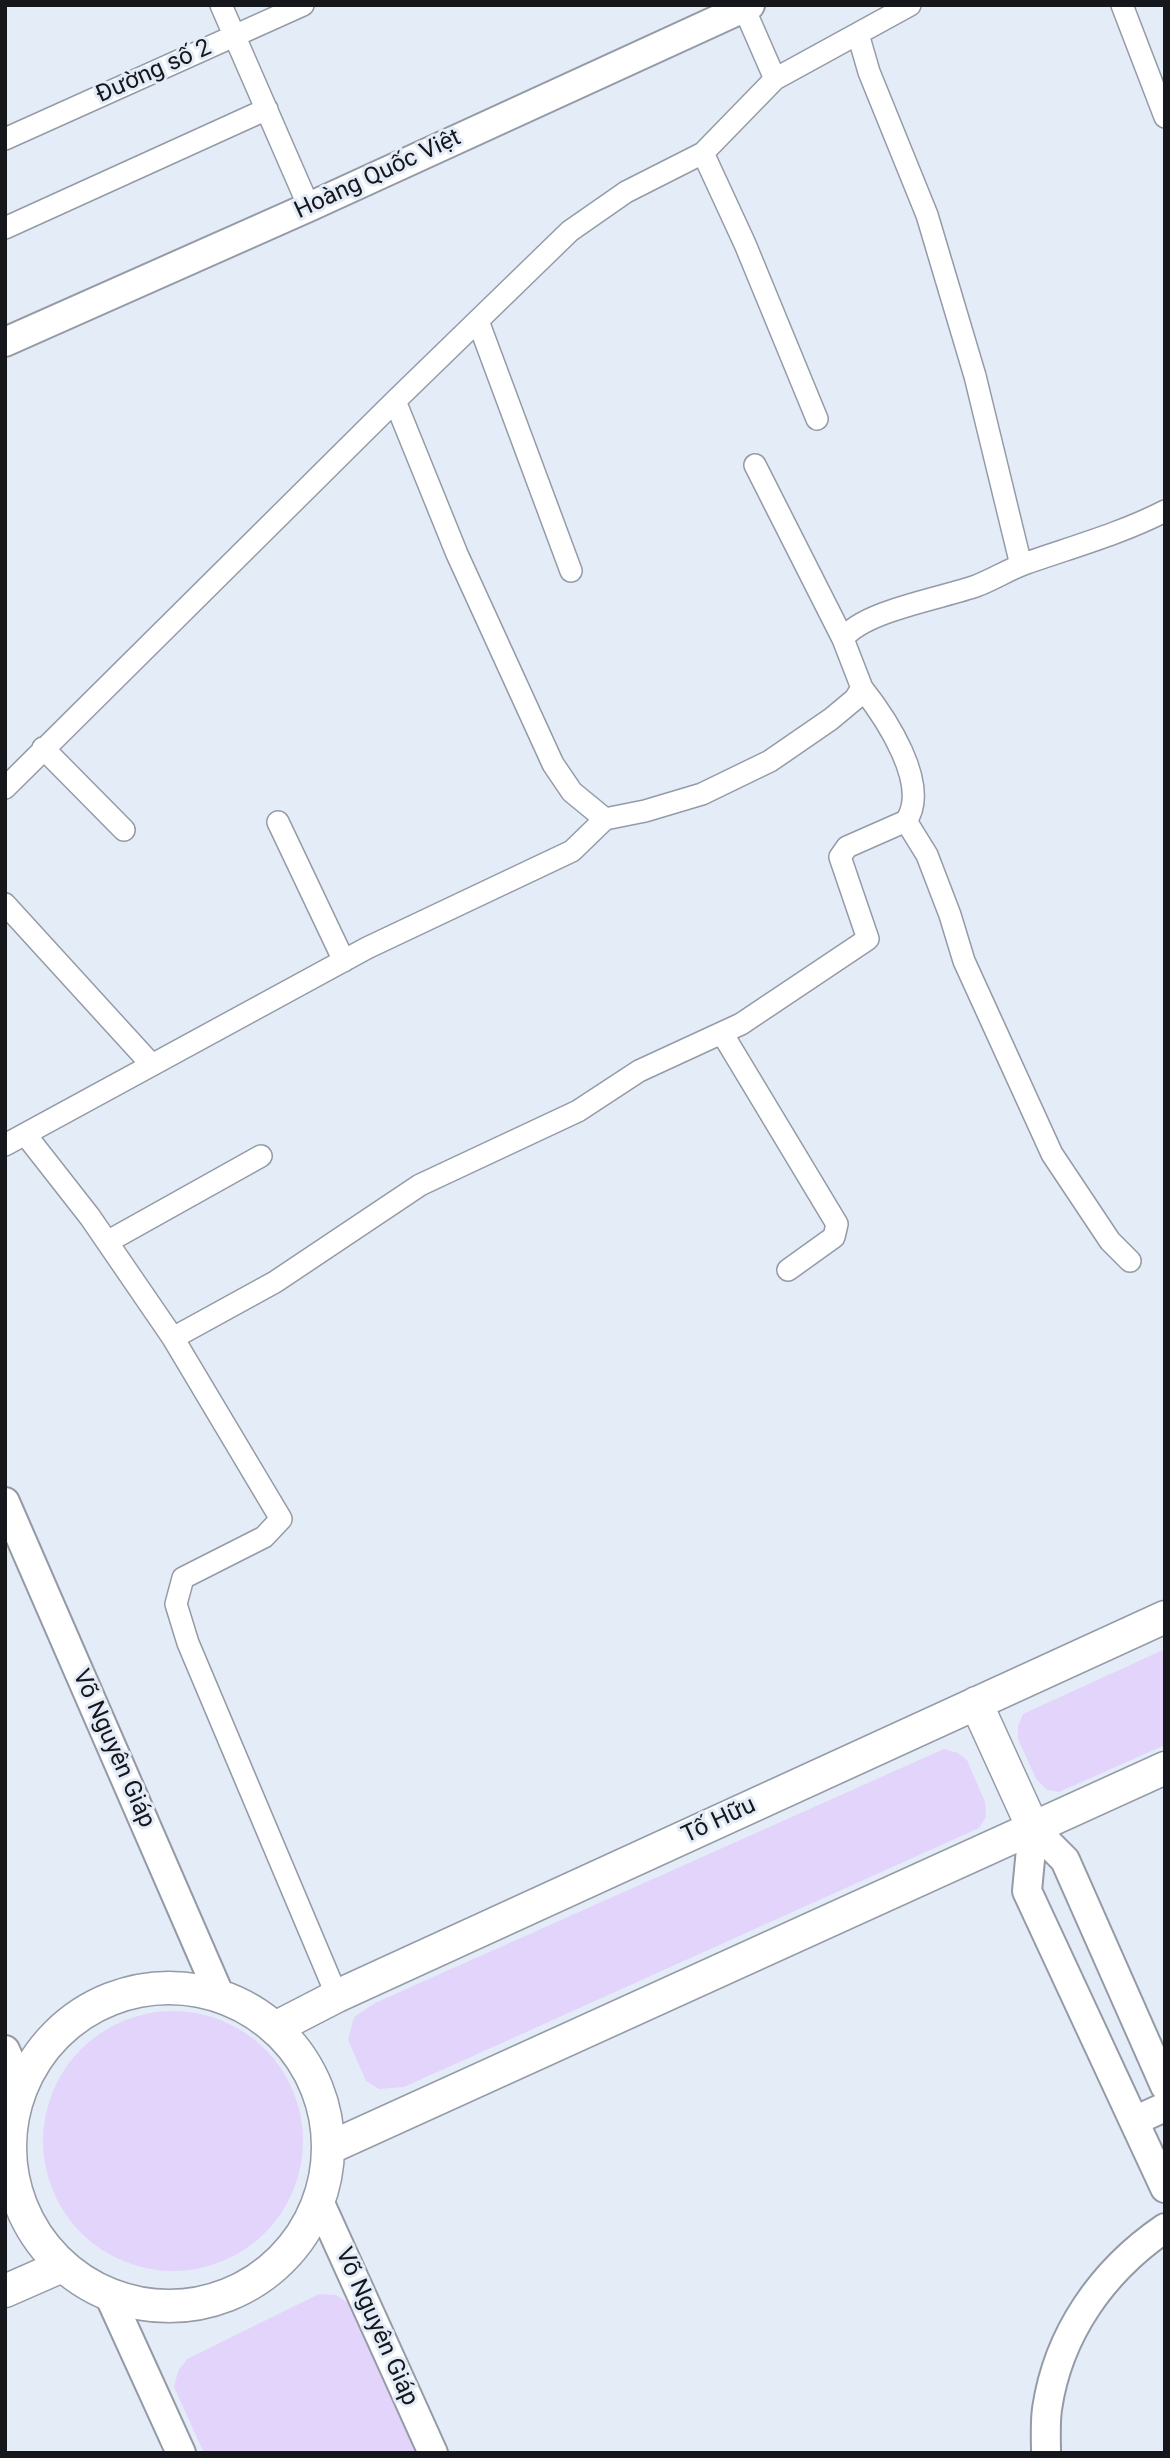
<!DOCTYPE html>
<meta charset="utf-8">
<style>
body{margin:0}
#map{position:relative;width:1170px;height:2458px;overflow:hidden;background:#e4ecf8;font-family:Roboto,sans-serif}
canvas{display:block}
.frame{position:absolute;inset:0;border:7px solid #15171c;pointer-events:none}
</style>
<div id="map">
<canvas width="1170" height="2458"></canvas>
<div class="frame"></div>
</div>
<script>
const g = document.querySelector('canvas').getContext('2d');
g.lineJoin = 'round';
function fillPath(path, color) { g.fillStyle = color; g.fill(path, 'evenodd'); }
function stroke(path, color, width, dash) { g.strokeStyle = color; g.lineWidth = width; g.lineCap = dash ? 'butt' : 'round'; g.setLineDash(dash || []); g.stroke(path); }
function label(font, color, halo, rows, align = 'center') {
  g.font = font + ' Roboto,sans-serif'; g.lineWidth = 6; g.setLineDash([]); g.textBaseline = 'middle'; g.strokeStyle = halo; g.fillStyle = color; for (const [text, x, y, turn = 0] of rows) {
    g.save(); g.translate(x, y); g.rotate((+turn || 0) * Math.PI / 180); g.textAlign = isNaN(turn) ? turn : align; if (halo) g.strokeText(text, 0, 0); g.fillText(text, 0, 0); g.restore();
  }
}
fillPath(new Path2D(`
 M1165 1649V1745L1059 1792 1047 1790 1036 1779 1018 1739V1726L1023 1714Z
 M944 1749 958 1753 967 1760 985 1802 986 1817 979 1828 404 2087 379 2089 366 2081 348 2040 354 2017 375 2003Z
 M43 2141a130 130 0 1 1 260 0a130 130 0 1 1-260 0Z
 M319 2294 336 2295 359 2310 423 2453H204L174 2387 178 2371 187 2359Z`), '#e3d4fb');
const minor = new Path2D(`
 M221 5 309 207
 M1122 5 1165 117
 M858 34 869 72 927 215 975 376 1021 565
 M775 79 910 5
 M5 139 303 5
 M703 153 745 244 817 419
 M5 228 267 109
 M478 321 571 571
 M395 401 457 554 553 764 572 792 605 819
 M755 465 843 639
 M862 688C885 717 931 785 906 821
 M43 748 124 830
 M5 788 395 401 570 231 626 192 703 153 775 79 744 8
 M278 822 344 961
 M5 904 151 1064
 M722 1033 837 1224 834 1237 788 1270
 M25 1134 90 1217 173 1338 281 1519 264 1537 183 1578 176 1604 188 1643 337 1996
 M5 1145 367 948 572 851 605 819 645 811 702 794 770 761 831 719 855 699 862 688 843 639C862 611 943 598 976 586 992 580 1008 570 1024 564 1072 547 1120 534 1165 511
 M107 1242 261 1156
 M173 1338 275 1282 420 1185 578 1111 639 1071 741 1024 868 939 840 857 847 847 906 821 927 855 950 915 964 961 1052 1154 1110 1241 1130 1261`);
const tertiary = new Path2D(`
 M5 342 309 207 750 5
 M5 1502 220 1996
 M1033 1828 1027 1891 1165 2188
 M1033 1828 1065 1860 1165 2086
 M5 2050 21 2086
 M1134 2121 1165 2107
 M319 2201 433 2453
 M109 2295 181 2453
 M1046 2453C1046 2439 1045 2423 1047 2409 1058 2334 1102 2271 1165 2228`);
const secondary = new Path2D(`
 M976 1703 1033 1828
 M10 2147a159 159 0 1 1 318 0a159 159 0 1 1-318 0Z
 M275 2028 337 1996 1165 1617
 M329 2148 1165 1768
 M5 2291 62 2266`);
stroke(minor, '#949ba7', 24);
stroke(tertiary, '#949ba7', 32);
stroke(secondary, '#949ba7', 35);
stroke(minor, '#fff', 21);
stroke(tertiary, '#fff', 28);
stroke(secondary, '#fff', 32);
label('24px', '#15171c', '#e4ecf8', [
 ["Đường số 2",154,72,-24],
 ["Hoàng Quốc Việt",378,175,-25],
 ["Võ Nguyên Giáp",113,1749,66],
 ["Tố Hữu",719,1821,-25],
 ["Võ Nguyên Giáp",376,2327,66]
]);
</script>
